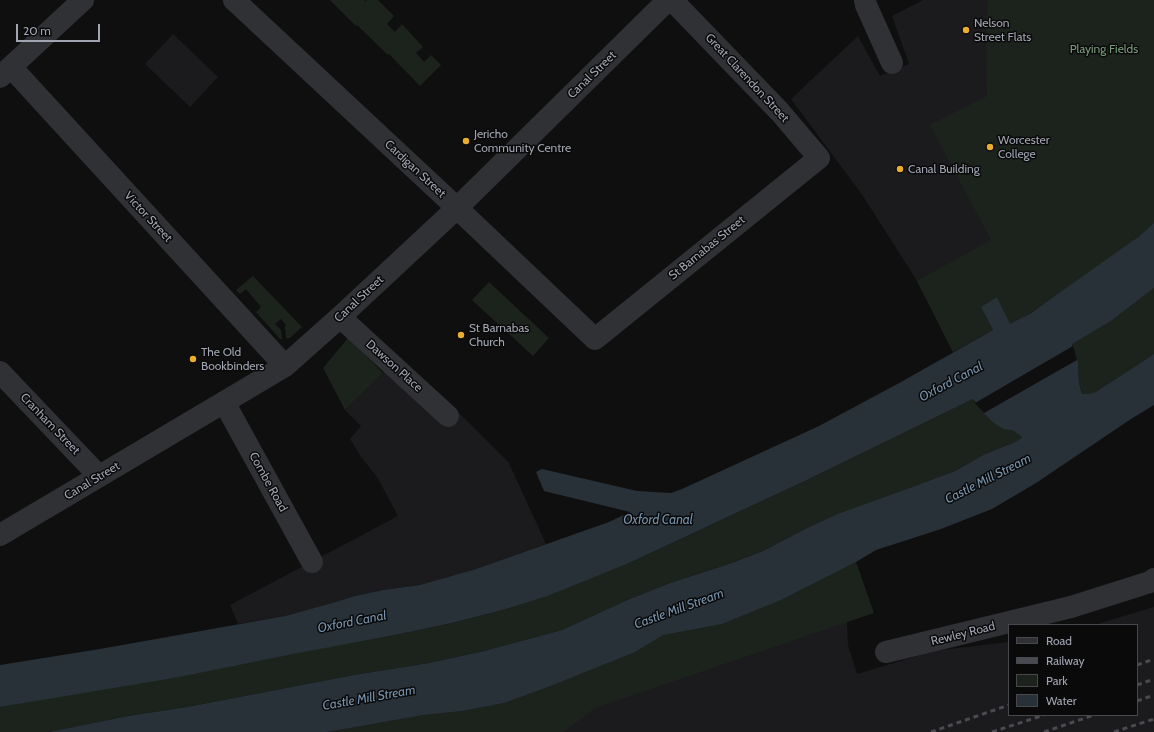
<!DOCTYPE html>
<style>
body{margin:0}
#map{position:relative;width:1154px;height:732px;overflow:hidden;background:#0f0f10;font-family:Cabin,sans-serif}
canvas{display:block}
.legend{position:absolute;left:1008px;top:624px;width:130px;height:92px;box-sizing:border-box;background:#0a0a0b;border:1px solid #46484d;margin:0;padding:5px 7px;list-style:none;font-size:12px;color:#a1a5b1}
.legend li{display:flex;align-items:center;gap:8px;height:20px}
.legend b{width:20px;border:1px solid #46484d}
.scale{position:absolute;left:16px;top:24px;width:84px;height:18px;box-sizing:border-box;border:2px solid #a1a5b1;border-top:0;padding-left:5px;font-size:12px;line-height:14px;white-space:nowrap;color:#a1a5b1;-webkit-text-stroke:3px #0a0a0b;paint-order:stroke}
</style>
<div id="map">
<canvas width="1154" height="732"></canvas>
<ul class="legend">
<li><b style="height:5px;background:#303135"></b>Road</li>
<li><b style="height:5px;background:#494b50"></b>Railway</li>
<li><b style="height:11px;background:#1c231d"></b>Park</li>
<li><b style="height:11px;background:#293138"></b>Water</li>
</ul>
<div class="scale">20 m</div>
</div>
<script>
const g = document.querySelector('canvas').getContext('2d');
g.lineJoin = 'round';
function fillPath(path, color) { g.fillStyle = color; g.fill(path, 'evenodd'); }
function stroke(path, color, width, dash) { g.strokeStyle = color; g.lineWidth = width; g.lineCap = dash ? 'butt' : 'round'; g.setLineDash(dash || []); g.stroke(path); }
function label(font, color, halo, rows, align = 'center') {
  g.font = font + ' Cabin,sans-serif'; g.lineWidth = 3; g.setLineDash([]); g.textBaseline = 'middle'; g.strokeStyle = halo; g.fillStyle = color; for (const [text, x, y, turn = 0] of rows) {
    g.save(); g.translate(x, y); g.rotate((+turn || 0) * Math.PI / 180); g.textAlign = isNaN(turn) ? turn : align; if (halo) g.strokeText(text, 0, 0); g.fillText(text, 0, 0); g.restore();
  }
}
fillPath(new Path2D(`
 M923 0H1154V223L997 297 953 352 917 281 905 262 863 196 791 99 858 36 880 76 909 64 892 16Z
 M173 34 218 77 190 107 145 64Z
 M390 363 452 419 459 413 509 463 546 544 476 569 420 585 383 590 355 596 332 603 285 616 238 624 230 605 398 516 377 477 361 457 350 439 361 426 345 410 383 373Z
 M844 558 848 645 857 674 933 651 1009 642V715H1137V625H1094L1154 607V732H327Z`), '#1b1b1d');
fillPath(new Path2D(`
 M330 0H364L365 1 367 0H378L394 16 387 24 395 32 402 24 423 47 416 53 424 62 431 55 441 65 420 86 389 54 388 55 357 25 356 26Z
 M988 0H1154V223C1131 244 1105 261 1080 279 1057 295 1035 311 1010 325L997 297 981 307 993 330 953 352 917 281 991 240 930 125 987 96 986 27Z
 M253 276 302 327 290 338H286L285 326 286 325 281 319 275 324 281 330 282 339H280L256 312 261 307 246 289 240 294 236 290Z
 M489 282 549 338 533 356 472 300Z
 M1154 288V354L1094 393 1082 394 1079 383 1078 362 1072 343 1111 321Z
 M348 338 383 373 345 410 323 368Z
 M973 399 975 403 1000 427 1017 432 1022 439 985 454 955 471 807 528 763 551 729 564 670 583 625 601 562 630 484 651 429 663 354 675 187 707 128 716 55 731 49 732H0V707L395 635 452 623 499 611 629 563 809 479Z
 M856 562 874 613 595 708 563 732H327L423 715 462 711 504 703 548 687 635 652 663 635 722 624 781 600Z`), '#1c231d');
fillPath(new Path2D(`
 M1154 223V288L1111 321 1072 344 1078 362 1079 383 1082 394 1094 393 1154 354V405L1131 419 1036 483 992 509 941 529 876 550 856 562 781 600 722 624 663 635 635 652 548 687 504 703 462 711 423 715 327 732H49L128 716 187 707 354 675 429 663 484 651 562 630 625 601 670 583 729 564 763 551 807 528 838 514 918 485 955 471 985 454 1015 442 1022 438C1012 426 1010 433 1000 427 991 422 979 408 973 399L809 479 629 563 547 596 499 611 452 623 395 635 288 655 179 677 0 707V665L100 649 285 616 332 603 355 596 383 590 420 585 476 569 609 522 630 512 544 491 536 472 542 469 637 491 671 493 682 489 819 426 901 382 993 330 981 307 997 297 1010 324 1031 313 1138 237Z`), '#293138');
fillPath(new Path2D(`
 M1073 346 1077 360 984 413 975 403Z`), '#0f0f10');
stroke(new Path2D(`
 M234 0 457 208 595 339 819 158 780 112 672 0
 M865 0 866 5 892 63
 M11 67 285 366
 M0 77 83 0
 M340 317 448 416
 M0 372 99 476
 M224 402 312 562
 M0 535 285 366 340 317 457 208 668 0
 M886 652 1071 607 1150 582 1154 579`), '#303135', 22);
stroke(new Path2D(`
 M1137 665 1154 659
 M1137 685 1154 679
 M1137 701 1154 695
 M931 732 1009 705
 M992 732 1044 715
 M1044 732 1094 715
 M1114 732 1154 719`), '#494b50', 3, [5, 4]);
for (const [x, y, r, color] of [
 [966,30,4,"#eaae2e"],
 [466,141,4,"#eaae2e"],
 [990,147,4,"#eaae2e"],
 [900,169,4,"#eaae2e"],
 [461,335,4,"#eaae2e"],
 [193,359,4,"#eaae2e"]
]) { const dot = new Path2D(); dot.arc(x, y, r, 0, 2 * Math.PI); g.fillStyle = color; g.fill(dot); stroke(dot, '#0a0a0b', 1.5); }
label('12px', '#a1a5b1', '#0a0a0b', [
 ["Nelson",974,23],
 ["Street Flats",974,37],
 ["Jericho",474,134],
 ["Community Centre",474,148],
 ["Worcester",998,140],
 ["College",998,154],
 ["Canal Building",908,169],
 ["St Barnabas",469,328],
 ["Church",469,342],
 ["The Old",201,352],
 ["Bookbinders",201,366]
], 'left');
label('12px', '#789c7b', '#0a0a0b', [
 ["Playing Fields",1104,49]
]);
label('12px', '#a1a5b1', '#0a0a0b', [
 ["Canal Street",592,75,-44],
 ["Great Clarendon Street",747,78,47],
 ["Cardigan Street",415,169,43],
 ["Victor Street",148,217,47],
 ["St Barnabas Street",707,248,-39],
 ["Canal Street",359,299,-43],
 ["Dawson Place",394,366,42],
 ["Cranham Street",50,424,46],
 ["Canal Street",92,481,-31],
 ["Combe Road",268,482,61],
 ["Rewley Road",963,634,-14]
]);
label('italic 13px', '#7892ac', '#0a0a0b', [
 ["Oxford Canal",951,382,-28],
 ["Castle Mill Stream",988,479,-27],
 ["Oxford Canal",658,520],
 ["Castle Mill Stream",679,609,-20],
 ["Oxford Canal",352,622,-11],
 ["Castle Mill Stream",369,698,-10]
]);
</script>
